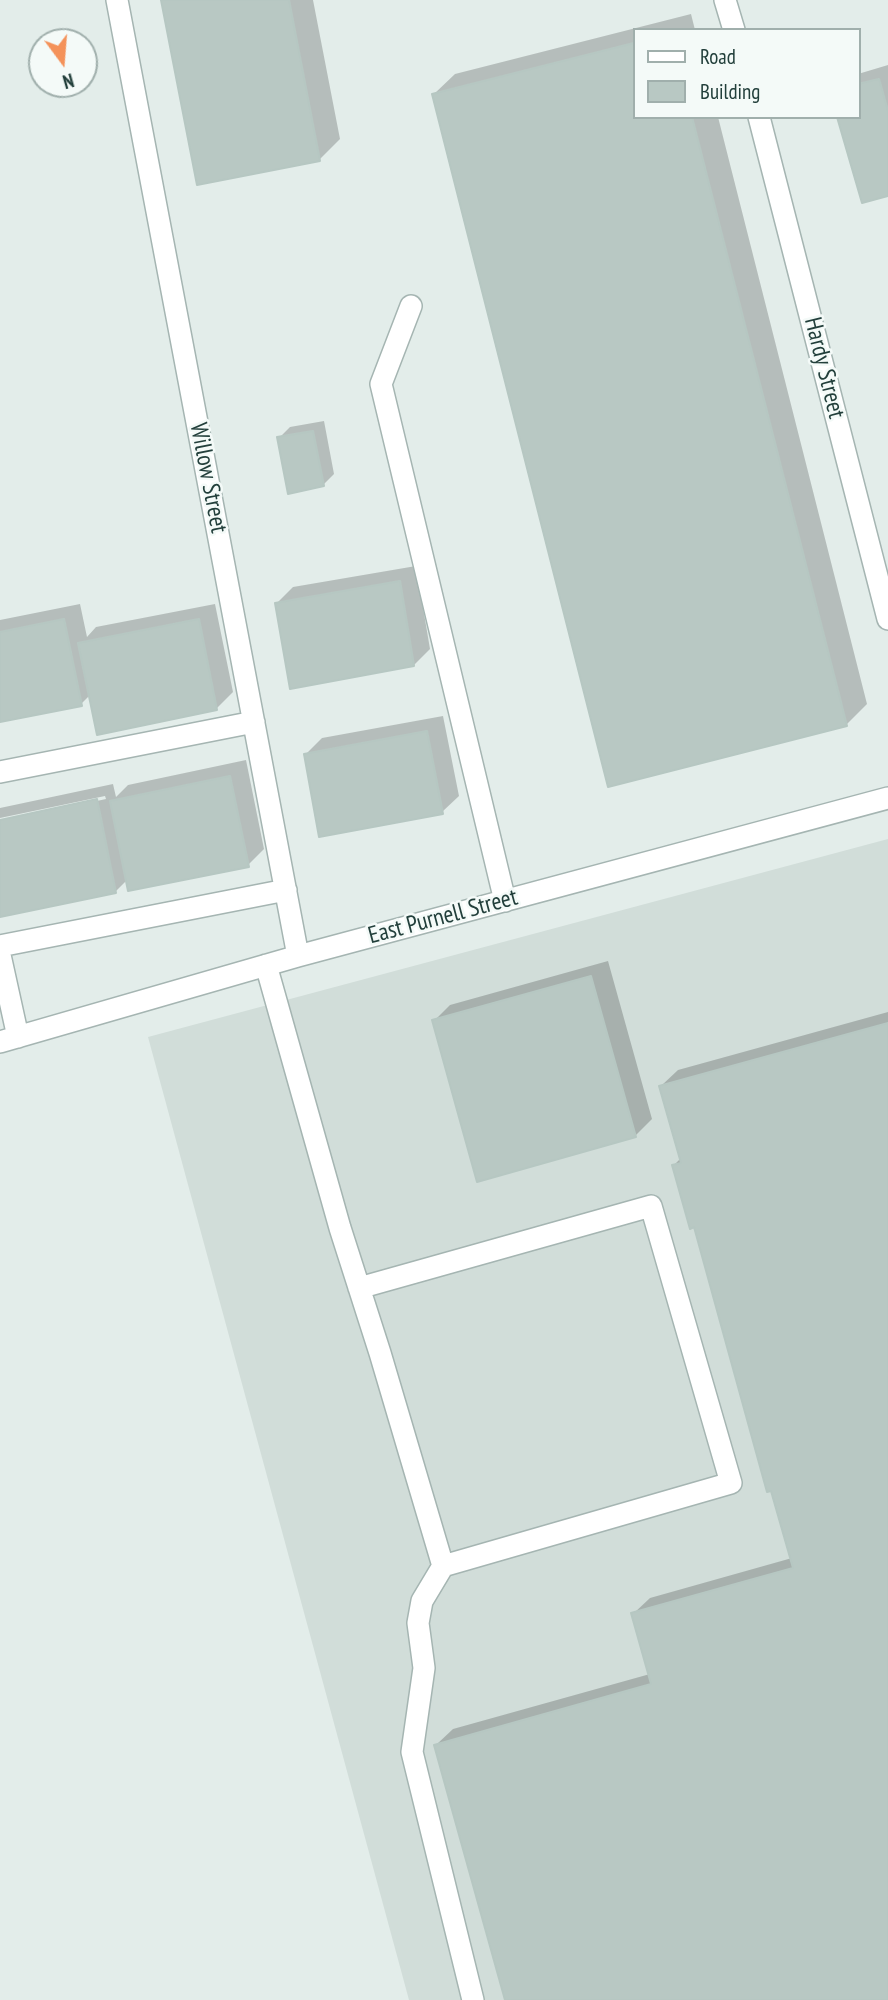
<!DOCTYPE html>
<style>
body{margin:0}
#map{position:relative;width:888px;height:2000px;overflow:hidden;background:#e3edea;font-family:"PT Sans Narrow",sans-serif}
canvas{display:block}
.legend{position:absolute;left:633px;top:28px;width:228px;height:91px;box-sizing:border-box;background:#f4faf8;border:2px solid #a0afac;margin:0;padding:9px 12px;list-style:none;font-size:21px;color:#223f3b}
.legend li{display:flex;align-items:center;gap:14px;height:35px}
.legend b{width:35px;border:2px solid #a0afac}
.north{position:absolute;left:28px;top:28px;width:70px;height:70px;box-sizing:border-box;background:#f4faf8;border:2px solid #a0afac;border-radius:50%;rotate:164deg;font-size:19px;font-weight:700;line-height:28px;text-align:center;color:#223f3b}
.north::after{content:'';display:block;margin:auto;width:24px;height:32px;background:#f4925a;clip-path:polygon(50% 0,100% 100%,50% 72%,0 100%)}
</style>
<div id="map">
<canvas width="888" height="2000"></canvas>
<ul class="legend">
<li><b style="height:9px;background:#fff"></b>Road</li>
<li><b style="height:19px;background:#b8c8c3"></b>Building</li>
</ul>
<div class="north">N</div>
</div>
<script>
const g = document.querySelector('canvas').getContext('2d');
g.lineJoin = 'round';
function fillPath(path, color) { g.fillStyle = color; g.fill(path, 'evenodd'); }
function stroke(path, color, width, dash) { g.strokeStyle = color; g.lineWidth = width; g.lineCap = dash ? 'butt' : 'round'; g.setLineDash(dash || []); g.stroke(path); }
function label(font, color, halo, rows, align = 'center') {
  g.font = font + ' "PT Sans Narrow",sans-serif'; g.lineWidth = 5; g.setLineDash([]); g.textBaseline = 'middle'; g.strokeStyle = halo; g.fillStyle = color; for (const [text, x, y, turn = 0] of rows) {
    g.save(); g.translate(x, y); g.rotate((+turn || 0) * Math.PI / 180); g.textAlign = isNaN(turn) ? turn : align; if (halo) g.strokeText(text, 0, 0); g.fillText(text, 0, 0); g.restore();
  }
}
fillPath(new Path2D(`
 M888 839V2000H409L148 1037Z`), '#d1ddd9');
fillPath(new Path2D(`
 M163 0H313L340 139 320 159Z
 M691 14 695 30H634V117H718L867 704 846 725 434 94 455 74Z
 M888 65V194L858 117V74Z
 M324 421 334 474 323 485 279 438 290 427Z
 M416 566 430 649 414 665 276 604 293 587Z
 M80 604 87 637 96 627 215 604 233 692 217 708 91 694 81 704 0 720V620Z
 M443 716 459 796 442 812 306 754 322 738Z
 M246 760 264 849 248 865 128 879 116 891 0 909V822L106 799 105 796 0 818V808L113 784 116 797 128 785Z
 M608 961 652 1119 635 1136 434 1021 450 1005Z
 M888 1012V2000H507L436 1745 453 1729 650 1674 633 1614 650 1598 792 1558 695 1225 674 1165 681 1158 661 1086 678 1070Z`), '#0003');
const building = new Path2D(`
 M161 0H289L320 161 197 185Z
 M634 43V117H692L847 726 608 787 432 94Z
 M879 79 888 111V196L862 203 837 117H858V84Z
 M313 431 324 486 288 494 277 437Z
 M400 581 414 666 290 689 275 603Z
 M64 619 82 706 0 722V632Z
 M199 619 217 710 97 735 78 643Z
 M427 731 443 814 319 837 304 754Z
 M230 776 249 867 128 891 110 801Z
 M97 799 116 893 0 917V820Z
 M591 976 636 1137 477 1182 432 1020Z
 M888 1023V2000H505L434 1745 651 1684 631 1613 793 1568 771 1491 767 1492 694 1227 690 1229 672 1165 681 1163 659 1086Z`);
fillPath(building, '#b8c8c3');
stroke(building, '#b6c7c2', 2);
const minor = new Path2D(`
 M117 0 298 956
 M725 0 734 30
 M759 117 888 619
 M411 306 381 384 505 901
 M0 772 254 722
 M0 946 286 890
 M0 955 18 1037
 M266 965 340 1228 380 1353 443 1566
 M0 1042 298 956 888 798
 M359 1288 651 1206 731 1483 443 1566 422 1601 418 1623 424 1668 412 1752 473 2000`);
stroke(minor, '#a5b5b2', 24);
stroke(minor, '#fff', 21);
label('24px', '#223f3b', '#f4faf8', [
 ["Hardy Street",824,368,76],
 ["Willow Street",208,478,79],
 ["East Purnell Street",443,917,-15]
]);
</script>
